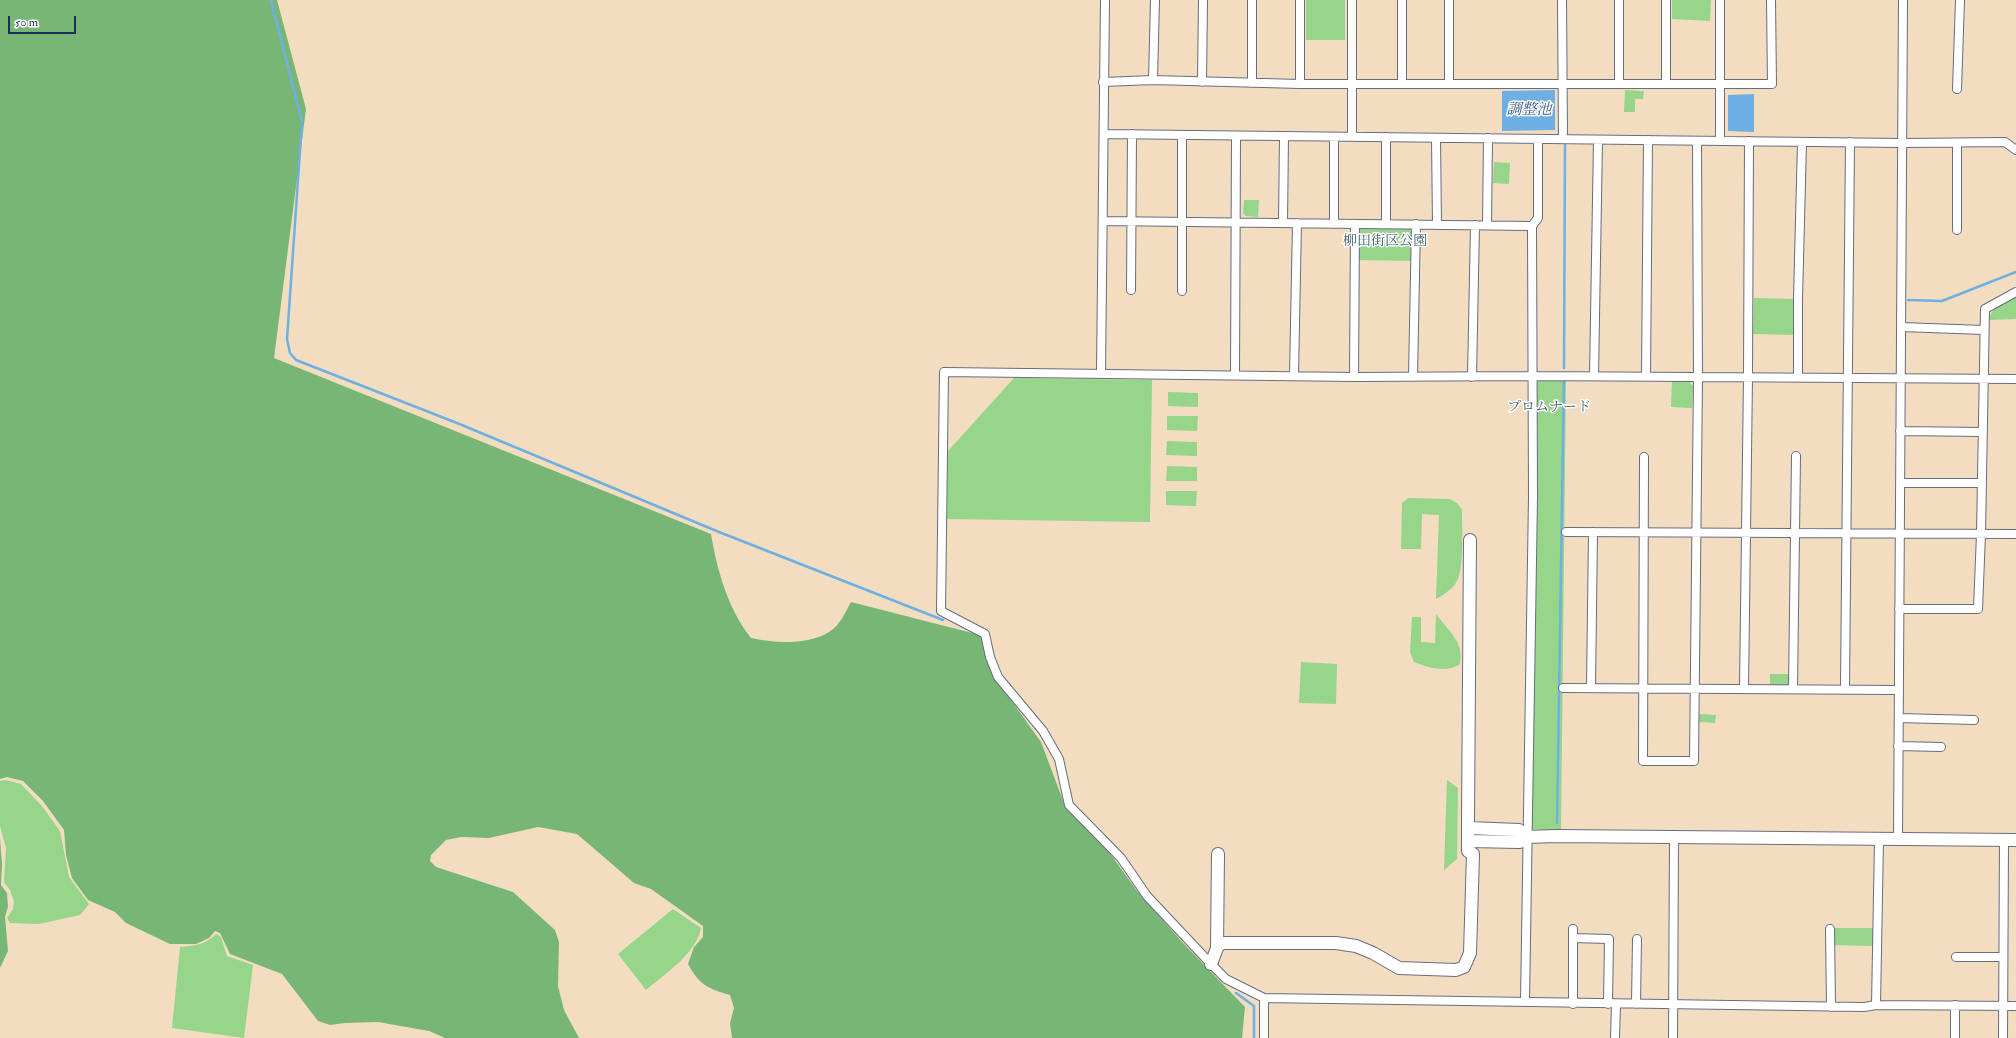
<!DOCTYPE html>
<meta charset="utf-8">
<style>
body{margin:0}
#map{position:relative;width:2016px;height:1038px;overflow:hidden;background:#f3ddc0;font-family:"IM FELL Double Pica",serif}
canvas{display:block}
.scale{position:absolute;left:8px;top:16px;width:68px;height:18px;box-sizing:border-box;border:2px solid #1b2f5e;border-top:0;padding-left:5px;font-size:12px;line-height:14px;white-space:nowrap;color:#1b2f5e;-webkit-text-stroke:3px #fff;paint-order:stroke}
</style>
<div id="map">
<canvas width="2016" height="1038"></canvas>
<div class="scale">50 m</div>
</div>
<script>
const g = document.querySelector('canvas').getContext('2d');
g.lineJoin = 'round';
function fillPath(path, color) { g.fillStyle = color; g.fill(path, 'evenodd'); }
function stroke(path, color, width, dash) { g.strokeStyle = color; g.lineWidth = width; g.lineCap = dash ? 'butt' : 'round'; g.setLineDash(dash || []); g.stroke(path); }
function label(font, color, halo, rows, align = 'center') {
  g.font = font + ' "IM FELL Double Pica","Noto Serif JP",serif'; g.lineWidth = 3; g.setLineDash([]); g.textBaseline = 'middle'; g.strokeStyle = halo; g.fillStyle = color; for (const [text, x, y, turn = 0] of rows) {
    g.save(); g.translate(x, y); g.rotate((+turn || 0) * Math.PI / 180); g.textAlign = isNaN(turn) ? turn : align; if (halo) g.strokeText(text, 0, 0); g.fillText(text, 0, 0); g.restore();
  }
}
fillPath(new Path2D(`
 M1306 0H1345V40H1306Z
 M1672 0H1711L1710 21 1672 19Z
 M1625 90 1644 91 1643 99H1635V112H1624Z
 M1494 162 1510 163 1509 184 1493 183Z
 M1244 200H1259L1258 217 1246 216 1243 213Z
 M1355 224H1416L1415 261 1355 260Z
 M2016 297V319L1989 320C1992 304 2004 306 2016 297Z
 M1754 298 1795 299 1794 335 1753 334Z
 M1533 376H1566L1561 831 1531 829Z
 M1014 378 1152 380 1150 522 944 519 948 451Z
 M1672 380H1688L1693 386 1692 408 1671 407Z
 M1168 392 1198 393V407L1168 406Z
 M1167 416H1198L1197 431 1167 430Z
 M1167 441 1197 442V456L1166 455Z
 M1167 466 1197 467V481H1166Z
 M1166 491H1197L1196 506 1166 505Z
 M1408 498 1450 499 1457 503 1462 510C1462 525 1464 570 1457 581 1453 589 1443 595 1436 599L1439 515 1422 514 1421 549H1401L1402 503Z
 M1436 614C1449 632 1464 641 1460 664 1447 673 1428 668 1414 662L1410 652 1412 617H1421V642L1435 643Z
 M1301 662 1337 664 1336 704 1299 703Z
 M1770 674H1790V686H1770Z
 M1699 714 1716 715 1715 723 1699 722Z
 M6 780 21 784 42 806 60 831 69 877 89 904 80 915 39 924 10 923 7 918 13 909 14 902 10 890 4 882 6 848 0 826V781Z
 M1447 780 1458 788 1457 859 1444 870Z
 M673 909 701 928C696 954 666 973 646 990L618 954Z
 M1833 928H1874L1873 946 1833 945Z
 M216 934 221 937 227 956 253 965 244 1038 172 1028 180 947C194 946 205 945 216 934Z`), '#96d58a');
fillPath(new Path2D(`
 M0 0H277L306 109 274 358 711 534C717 570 728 609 751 638 777 644 820 646 838 624 843 618 847 609 851 602L980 635 1003 689 1041 742 1064 803 1112 856 1137 891 1183 943 1245 1007 1242 1038H732L730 1023 734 1008 730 995C709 989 699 985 688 964L694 947 703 937V926L651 889 634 883 577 834 538 827 489 838 461 837 446 840 431 855 430 861 436 867 513 892 555 930 559 942 558 986 564 1010 579 1038H445L429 1031 378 1022 345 1023 330 1025 318 1021 282 974 230 954 220 933 215 931 209 938 196 944H170L126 923 115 912 88 900 72 878 66 855 64 830 43 801 23 781 7 777 0 779Z
 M0 838 2 864 1 885 7 893 8 907 5 917 8 951 0 968Z`), '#78b676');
fillPath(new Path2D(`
 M1555 90V130L1502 131V91Z
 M1754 94V132L1728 131V95Z`), '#6eb0e3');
stroke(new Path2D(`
 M271 0 302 122 287 339 290 353 296 360 457 423 719 532 943 620
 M1908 300 1942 301 2016 272
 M1564 368 1565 144
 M1557 823 1564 378
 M1236 993 1254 1006V1038`), '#6eb0e3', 2.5);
const street = new Path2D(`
 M1300 0V84
 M1352 0V137
 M1562 0 1563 139
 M1720 0V141
 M1153 80 1155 0
 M1103 82 1153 80 1300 84H1772L1771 0
 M1202 82 1203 0
 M1402 82V0
 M1252 83V0
 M1449 83V0
 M1619 84V0
 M1666 84V0
 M1957 89 1960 0
 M1104 134 1902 143 2005 142 2016 150
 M1386 137V224
 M1436 138 1437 225
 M1103 221 1532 226 1533 497 1525 1002
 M1283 223 1284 136
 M1334 224V137
 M1487 225 1488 138
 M1532 226 1538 218V139
 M1957 230V143
 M1131 290 1132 134
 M1182 291V135
 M1901 327 1984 330
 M1101 373 1105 0
 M1235 375 1236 136
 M1294 375 1297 223
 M1594 376 1598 140
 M1646 376 1648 140
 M1354 377 1355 224
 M1413 377 1416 224
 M1472 377 1475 225
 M1798 377V299L1802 142
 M2016 379 1533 376 1354 377 944 372 941 611 985 634 990 657 998 677 1043 731 1059 759 1069 805 1121 858 1147 896 1211 964 1226 979 1264 998 1864 1007 1876 1005 2016 1006
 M1900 431 1982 432
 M1644 457 1643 761H1694L1698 377 1697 141
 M1900 483H1982
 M1566 532 2016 534
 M1899 609H1978L1981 534 1985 309 2016 292
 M1591 687 1593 532
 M1563 688 1898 690
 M1744 689 1748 377 1749 141
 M1793 689 1796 456
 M1845 689 1850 142
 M1899 718 1974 720
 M1898 746 1941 747
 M1898 840 1903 0
 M1830 929 1831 1007
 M1573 938 1609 939 1608 1004
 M1956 957H2003
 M1573 1004V929
 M1636 1004 1637 939
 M1876 1005 1879 840
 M1264 1038V998
 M1615 1038 1616 1004
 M1673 1038 1674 838
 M1955 1038V1005
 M2003 1038 2004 840`);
const secondary = new Path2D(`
 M1468 828 1519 830 1525 837
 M1468 841 1520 842 1524 840 1525 837 1557 836 2016 840
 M1217 948 1218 854
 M1211 964 1217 948 1221 943H1336L1356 946 1373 953 1399 968 1456 970 1464 967 1470 953 1473 854 1468 851V818L1470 540`);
stroke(street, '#676c80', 10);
stroke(secondary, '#676c80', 14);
stroke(street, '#fff', 8);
stroke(secondary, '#fff', 12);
label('14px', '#40616b', '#fff', [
 ["柳田街区公園",1385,242],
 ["プロムナード",1549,408]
]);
label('italic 15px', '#385c8d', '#fff', [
 ["調整池",1529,111]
]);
</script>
